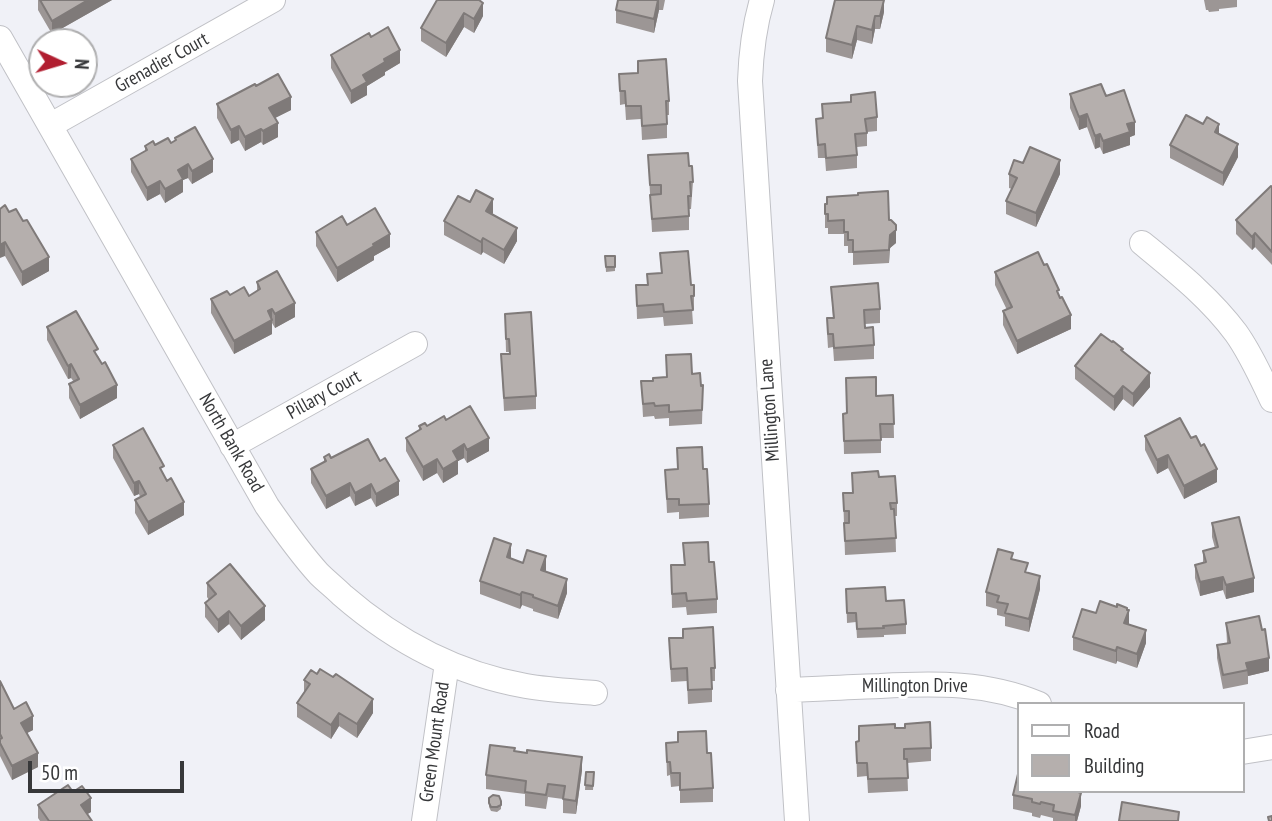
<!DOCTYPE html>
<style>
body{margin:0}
#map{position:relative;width:1272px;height:821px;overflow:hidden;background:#f0f1f7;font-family:"PT Sans Narrow",sans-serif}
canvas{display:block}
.legend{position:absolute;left:1017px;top:702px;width:228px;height:91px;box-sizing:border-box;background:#fff;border:2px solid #afafb0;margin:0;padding:9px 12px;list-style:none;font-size:21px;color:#37383a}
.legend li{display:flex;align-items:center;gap:14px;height:35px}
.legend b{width:35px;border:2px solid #afafb0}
.north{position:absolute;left:28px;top:28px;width:70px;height:70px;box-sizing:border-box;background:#fff;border:2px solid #afafb0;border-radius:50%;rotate:94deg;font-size:19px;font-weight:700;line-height:28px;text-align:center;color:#37383a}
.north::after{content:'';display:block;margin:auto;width:24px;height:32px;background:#b11e30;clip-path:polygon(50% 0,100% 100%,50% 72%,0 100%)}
.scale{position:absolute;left:28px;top:761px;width:156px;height:32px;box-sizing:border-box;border:4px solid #37383a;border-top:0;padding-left:9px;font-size:21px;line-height:24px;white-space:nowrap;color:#37383a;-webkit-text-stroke:5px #fff;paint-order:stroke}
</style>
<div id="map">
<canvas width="1272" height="821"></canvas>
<ul class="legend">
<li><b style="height:9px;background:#fff"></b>Road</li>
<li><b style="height:19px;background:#b5afad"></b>Building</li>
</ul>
<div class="north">N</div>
<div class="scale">50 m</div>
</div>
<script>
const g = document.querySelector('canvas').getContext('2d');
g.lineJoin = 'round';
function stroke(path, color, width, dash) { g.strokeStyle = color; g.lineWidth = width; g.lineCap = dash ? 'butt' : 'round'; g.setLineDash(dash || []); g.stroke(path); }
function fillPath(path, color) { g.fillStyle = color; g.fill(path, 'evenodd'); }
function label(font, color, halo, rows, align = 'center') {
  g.font = font + ' "PT Sans Narrow",sans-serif'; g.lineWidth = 6; g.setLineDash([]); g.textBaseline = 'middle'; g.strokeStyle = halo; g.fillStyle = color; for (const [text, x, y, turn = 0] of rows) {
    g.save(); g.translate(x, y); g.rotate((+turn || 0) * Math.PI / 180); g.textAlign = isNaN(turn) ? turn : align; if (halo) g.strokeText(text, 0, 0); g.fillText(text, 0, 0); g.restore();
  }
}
const minor = new Path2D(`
 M762 0C754 27 751 53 750 81L797 821
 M0 38 267 506C283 529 299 552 319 574 326 581 335 588 342 595 395 641 457 674 526 686 549 690 572 691 595 693
 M51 125 273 0
 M1142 243C1176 271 1210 298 1236 333 1251 354 1261 377 1272 400
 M232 446 415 344
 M788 690C818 689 849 687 880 686 934 683 988 682 1039 704
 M1242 752 1272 747
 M424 821 447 663`);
stroke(minor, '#c0c1c6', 26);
stroke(minor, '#fff', 24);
fillPath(new Path2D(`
 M38 0H112L52 34 38 10Z
 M437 0 483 16 474 33 464 27 446 57 421 41V28Z
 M618 0H665L663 10H659L654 33 616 23V10Z
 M1204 0H1237V7L1219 9V11L1209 12 1208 10H1206Z
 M884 12 880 29H875L872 44 857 40 852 59 826 52V38Z
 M371 37 400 63 385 72V75L367 86V95L351 104 331 68V55Z
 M638 61 669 101V115H667V138L642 140 641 119 626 120 625 104 620 105 619 74 638 73Z
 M256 86 291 110 275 118 278 137 263 145 261 142 245 151 239 140 231 144 217 118V104Z
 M1070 94 1106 96 1135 135 1130 137V145L1103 154 1100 147 1095 149 1087 127 1079 130 1070 108Z
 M851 95 877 117V131L867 132V146L857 147V168L826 171 825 158H818L816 119H822V104L851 102Z
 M1203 124 1219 134 1238 157 1223 186 1170 158V145Z
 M175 138 213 172 192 184 188 178 183 180V192L165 203 160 194 147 201 131 172V159L145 151V146L171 143 175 141Z
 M648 155 689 166 693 182 691 209H689V230L652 232Z
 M1023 163 1060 174 1036 227 1006 214V201L1012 189 1009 188V174Z
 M1272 187V265L1255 247 1252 250 1236 234V220Z
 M470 202 493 213 492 214 517 241 504 264 483 252 481 255 444 235V221Z
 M825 204 889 220 896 243 890 248 889 263 853 265V253H848V246H844V234H828V228H825Z
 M0 209 49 271 22 286 5 256Z
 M347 225 390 247 374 256V260L337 282 316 246V232Z
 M660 253 691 285 694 296V309H692L693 324 664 326 663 317 637 319 636 285H647V274L661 273Z
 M605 256H615V271L606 272Z
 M995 272 1059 295 1071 329 1017 354 1003 325V311L1007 310 995 285Z
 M257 282 295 317 275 328 272 323V334L234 354 211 313V299L230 295 249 296 257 292Z
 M831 287 880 309V323L865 324V328L874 345V359L834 361 833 347 828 348 827 332V318H833Z
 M505 314 536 396V409L504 411 501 354H509V352H506Z
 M47 327 98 356 117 398 80 419 69 398V384L74 382 71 378 68 379 47 340Z
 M1123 351 1150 387 1133 407 1123 399 1114 411 1075 379V366Z
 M666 355 692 374 701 386 703 385 702 424 669 426V418L655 419 654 416 643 417 641 381H653L666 377Z
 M893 395 894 438H881V453L844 454 843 414 847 413 876 396Z
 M446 420 489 451 467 463 464 458 458 461V474L443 483 437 473 423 481 406 451V438L419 430V426H427Z
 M1145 436 1191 438 1217 482 1184 499 1168 468 1157 474 1145 450Z
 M113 445 164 475 184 515 148 535 135 513V500L140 497 139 494 134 496 113 458Z
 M677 448 703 469 709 504V517L679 519V512L667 513 665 470 677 469Z
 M324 457 331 458 399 495 376 507 371 498 355 506 350 496 326 509 311 483V469L324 462Z
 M879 477 897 503V516H895L896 552 845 555 843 493H852Z
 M1212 523 1254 592 1226 599 1223 590 1200 596 1195 578V565L1203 563V551L1215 548 1212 537Z
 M683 543 709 562 717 599V613L687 615 686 607 672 608 671 565H684Z
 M511 557V559L546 570 545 572 567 593 558 619 533 611V609L522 605 520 609 480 594V581Z
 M1013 560 1028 573 1040 589 1029 632 1005 626V617L997 615V609L986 606V592Z
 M207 583 265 620 241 640 229 624 218 633 205 617V603L209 600 207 597Z
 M846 589 886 601 906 624V634L884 635V637L857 638 856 622 847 623Z
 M1127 610 1129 624 1146 643 1137 668 1117 661 1116 664 1073 650V637Z
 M1226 623 1269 671 1248 676V684L1223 689 1217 658V645L1227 643Z
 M683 629 715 668V681H712V702L688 704 687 681 671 682 669 638H683Z
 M304 680 373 713 357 738 339 726 331 739 297 717V703L304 693Z
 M0 681 14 709 33 730 27 733 38 767 12 780 0 756Z
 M859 726 895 728 931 748V761L907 763 908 791 868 793 867 776 857 777 856 742 859 741Z
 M666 743 707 753 713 788V802L680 803V786L671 787 670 775 667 776Z
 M515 751 582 770 576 814 563 813V799L548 797 546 809 525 806V794L486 789V775Z
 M586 772H594L593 790H585Z
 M73 792 91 812 87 814 92 821H40L38 818V805Z
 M1013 795 1081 806 1077 821H1053V818L1041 815 1040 818 1032 816V813L1013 809Z
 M489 798 501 801V809L497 812 491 811 489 807Z`), '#9c9695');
fillPath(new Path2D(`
 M88 0H112L52 34V21Z
 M658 0H659V10L654 33V19Z
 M884 0V12L880 29V16Z
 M483 3V16L474 33V19Z
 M464 13V27L446 57V43Z
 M875 16V29L872 44V30Z
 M857 26V40L852 59V45Z
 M400 50V63L385 72V75L367 86V95L351 104V91L363 75 384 59Z
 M291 97V110L269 121V108Z
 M1087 114V127L1079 130V117Z
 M1135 122V135L1130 137V145L1103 154V141L1127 124Z
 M278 123V137L263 145V131Z
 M1219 124V137L1215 132Z
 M239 126V140L231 144V130Z
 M261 129V142L245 151V137Z
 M1100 134V147L1095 149V136Z
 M1238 144V157L1223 186V173Z
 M213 159V172L192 184V171Z
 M1060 160V174L1036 227V213Z
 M188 164V178L183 180V192L165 203V189L178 170Z
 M160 181V194L147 201V188Z
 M493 199V213L486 225V211Z
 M517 228V241L504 264V250Z
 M896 230V243L890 248 889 263 890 235Z
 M1255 233V247L1252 250V237Z
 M390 234V247L374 256V260L337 282V268L373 244Z
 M483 238V252L481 255V242Z
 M5 242V256L0 258V245Z
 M49 257V271L22 286V272Z
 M295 303V317L275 328V314Z
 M272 309V334L234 354V341L268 311Z
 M1071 315V329L1017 354V341Z
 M71 364V378L68 379V366Z
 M1150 373V387L1133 407V394Z
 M117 385V398L80 419V405Z
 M1123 386V399L1114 411V397Z
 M489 438V451L467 463V450Z
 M464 444V458L458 461V474L443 483V469L453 451Z
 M1168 455V468L1157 474V460Z
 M437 459V473L423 481V467Z
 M1217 469V482L1184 499V486Z
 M139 481V494L134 496V483Z
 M399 481V495L376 507V494Z
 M350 483V496L326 509V496Z
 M371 484V498L355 506V493Z
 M184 502V515L148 535V522Z
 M511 544V557L507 571V557Z
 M546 556V570L541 584V570Z
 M1040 576V589L1029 632V619Z
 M1223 577V590L1200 596V582Z
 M1254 578V592L1226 599V585Z
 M567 579V593L558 619V606Z
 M522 592V605L520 609V595Z
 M265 606V620L241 640V626Z
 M1127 608V614L1129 610V624L1124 623Z
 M229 611V624L218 633V620Z
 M1146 630V643L1137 668V654Z
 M1117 647V661L1116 664V651Z
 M1269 658V671L1248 676 1246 663Z
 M373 699V713L357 738V724Z
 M339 713V726L331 739V725Z
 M33 716V730L21 736V723Z
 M38 753V767L12 780V766Z
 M582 757V770L576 814V801Z
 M1081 793V806L1077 821H1075V815Z
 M91 798V812L81 818V805Z`), '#7f7a79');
const building = new Path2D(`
 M40 0H88L52 21Z
 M437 0H479L483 3 474 19 464 13 446 43 421 28Z
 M618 0H658L654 19 616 10Z
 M835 0H884L880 16H875L872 30 857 26 852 45 826 38Z
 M388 27 400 50 384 59 385 62 363 75 367 82 351 91 331 55 369 33 371 37Z
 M666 59 669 101H666L667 124 642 126 641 106H626L625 91H620L619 74 638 73V61Z
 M278 74 291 97 269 108 278 123 263 131 261 129 245 137 239 126 231 130 217 104 255 84 256 86Z
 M1101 84 1106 96 1124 90 1135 122 1127 124 1130 132 1103 141 1100 134 1095 136 1087 114 1079 117 1070 94Z
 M875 92 877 117 865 119 867 133 855 134 857 155 826 158 825 144 818 145 816 119 823 118 822 104 851 102V95Z
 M1186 115 1203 124 1207 117 1219 124 1215 132 1238 144 1223 173 1170 145Z
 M195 127 213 159 192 171 188 164 178 170 183 179 165 189 160 181 147 188 131 159 147 150 145 146 153 141 155 145 168 138 171 143 176 140 175 138Z
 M1030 147 1060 160 1036 213 1006 201 1017 178 1009 174 1014 160 1023 163Z
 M688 153 689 166H692L693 182H690L691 196H688L689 216 652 219 650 195 661 194V185H650L648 155Z
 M1271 186 1272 187V252L1255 233 1252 237 1236 220Z
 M476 190 493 199 486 211 517 228 504 250 483 238 481 242 444 221 458 196 470 202Z
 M888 191 889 220H891L896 225V230L890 235 889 250 853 252V240H848V232H844V220L828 221V214H825V204H827V197L858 195V193Z
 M5 205 9 212 16 209 23 221 27 220 49 257 22 272 5 242 0 245V209Z
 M375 208 390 234 373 244 374 246 337 268 316 232 342 216 347 225Z
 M688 251 691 285H694V296H691L693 310 664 312 663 304 637 306 636 285H648L647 274 662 273 660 253Z
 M1038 252 1044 265 1047 264 1059 290 1057 291 1060 298 1062 297 1071 315 1017 341 1003 311 1012 307 995 272Z
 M605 256H615V267H606Z
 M277 271 295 303 275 314 272 309 268 311 272 320 234 341 211 299 227 291 230 295 244 287 249 296 260 289 257 282Z
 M878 283 880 309 864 310 865 328 873 327 874 345 834 348 833 334H828L827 318H834L831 287Z
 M76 311 98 349 94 351 102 364 105 362 117 385 80 405 69 384 79 379 71 364 68 366 47 327Z
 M531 312 536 396 504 398 501 354H510L509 339H506L505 314Z
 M1101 334 1112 342 1113 341 1123 349 1121 350 1150 373 1133 394 1123 386 1114 397 1075 366Z
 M691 354 692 374 700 373 701 386 703 385 702 410 669 412V405L655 406 654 403 643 404 641 381H653V378L667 377 666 355Z
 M876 377V396L893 395 894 424H880L881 440 844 441 843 414 847 413 846 378Z
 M470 406 489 438 467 450 464 444 453 451 458 460 443 469 437 459 423 467 406 438 421 429 419 426 425 423 427 426 444 416 446 420Z
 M1180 418 1191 438 1196 436 1201 446 1204 444 1217 469 1184 486 1168 455 1157 460 1145 436Z
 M143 428 164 466 160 468 167 481 171 478 184 502 148 522 135 500 146 494 139 481 134 483 113 445Z
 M368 439 380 461 385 458 399 481 376 494 371 484 355 493 350 483 326 496 311 469 326 461 324 457 329 454 331 458Z
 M702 447 703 469H707L709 504 679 505V499H667L665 470 678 469 677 448Z
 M878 471 879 477 895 476 897 503H890L891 509H894L896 538 845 541 844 523H849V511H844L843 493H853L852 473Z
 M1239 517 1254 578 1226 585 1223 577 1200 582 1195 565 1206 562 1203 551 1218 547 1212 523Z
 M494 538 511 544 507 557 523 563 527 550 546 556 541 570 567 579 558 606 533 597V595L522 592 520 595 480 581Z
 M708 542 709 562H714L717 599 687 601 686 593 672 594 671 565H685L683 543Z
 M998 549 1013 553 1011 559 1028 563 1025 572 1040 576 1029 619 1005 613 1008 604 997 602 999 596 986 592Z
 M230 564 265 606 241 626 229 611 218 620 205 603 216 594 207 583Z
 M885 587 886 601 904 600 906 624 883 626 884 628 857 629 856 613H847L846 589Z
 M1100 601 1117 607V604L1127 608V610H1129L1124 623 1146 630 1137 654 1117 647 1116 651 1073 637 1082 609 1096 613Z
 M1259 616 1262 630 1265 629 1269 658 1246 663 1248 670 1223 675 1217 645 1230 643 1226 623Z
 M713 627 715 668H711L712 689 688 690 687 668 671 669 669 638H683V629Z
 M320 669 333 677 336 674 373 699 357 724 339 713 331 725 297 703 310 684 304 680 311 670 317 674Z
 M0 681 14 709 26 702 33 716 21 723 38 753 12 766 0 743V739L2 738 0 734Z
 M930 722 931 748 904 749V759H907L908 778 868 779 867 763H857L856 742 859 741V726L895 724V728H905V724Z
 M706 731 707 753H711L713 788 680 790V773H671L670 762H667L666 743 678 742V732Z
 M490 745 515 748 514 751 527 753V750L582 757 576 801 563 799 565 786 548 784 546 795 525 792 526 781 486 775Z
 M586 772H594L593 786 585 785Z
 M1018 774V791H1075L1081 793 1075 815 1053 811 1054 805 1041 802 1040 804 1032 802V799L1013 795Z
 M68 785 73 792 82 786 91 798 81 805 92 821H49L38 805Z
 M493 795 499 796 501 801V805L497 807H491L489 803V798Z
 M1122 802 1179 812 1178 821H1119Z
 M1272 816V821H1269L1268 817Z`);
fillPath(building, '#b5afad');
stroke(building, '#7f7a79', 2);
label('19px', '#37383a', '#fff', [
 ["Grenadier Court",162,63,-29],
 ["Pillary Court",324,395,-29],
 ["Millington Lane",770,410,-94],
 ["North Bank Road",231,443,60],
 ["Millington Drive",915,687],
 ["Green Mount Road",435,742,-82]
]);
</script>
